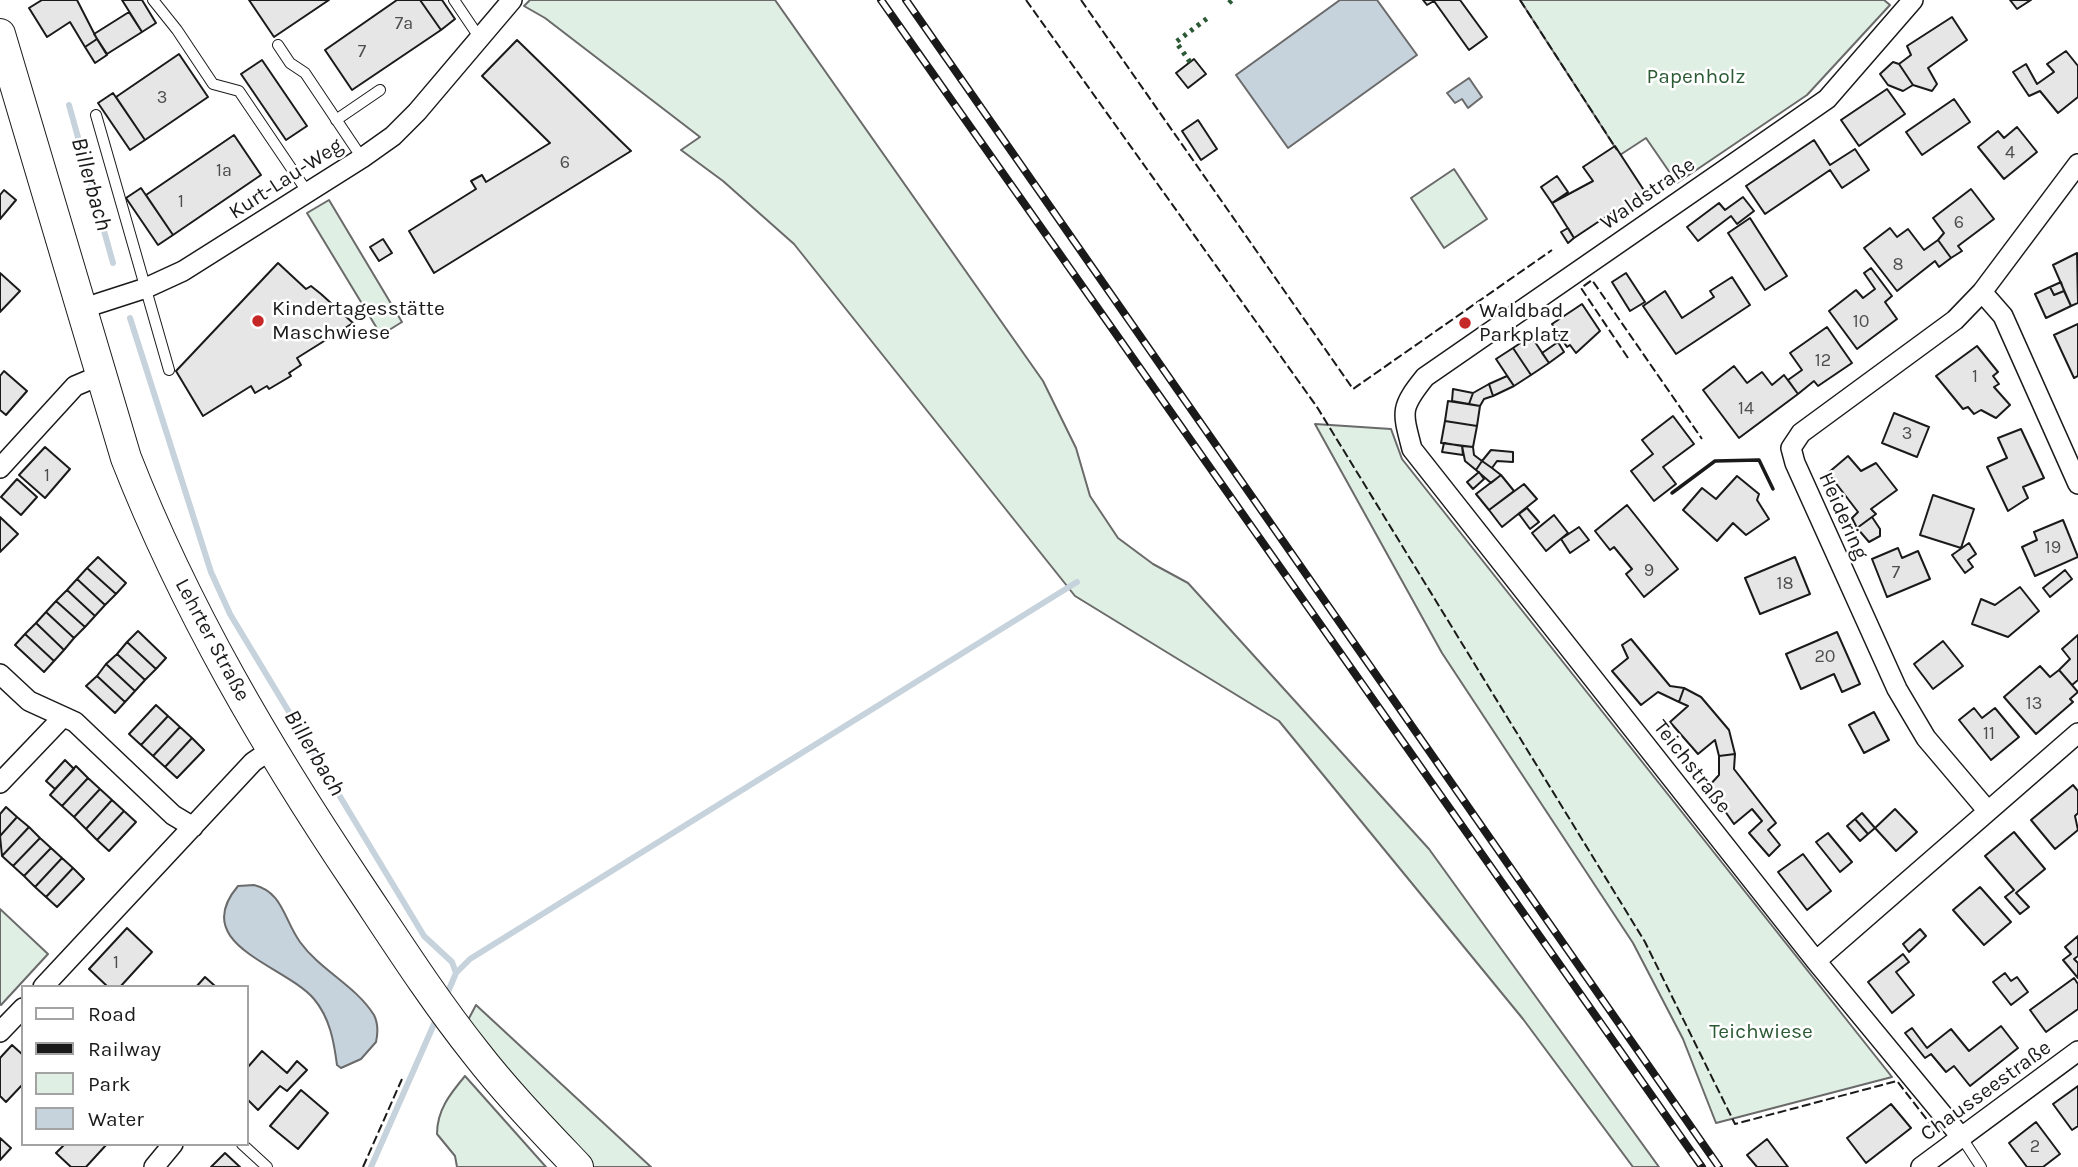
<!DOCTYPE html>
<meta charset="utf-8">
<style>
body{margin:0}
#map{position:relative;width:2078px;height:1167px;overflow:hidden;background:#fff;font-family:Karla,sans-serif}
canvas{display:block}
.legend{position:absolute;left:21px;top:985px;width:228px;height:161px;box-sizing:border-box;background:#fff;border:2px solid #a3a3a3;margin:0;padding:9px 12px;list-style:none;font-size:21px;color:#1a1a1a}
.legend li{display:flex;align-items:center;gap:14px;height:35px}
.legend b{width:35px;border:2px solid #a3a3a3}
</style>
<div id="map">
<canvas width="2078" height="1167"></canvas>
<ul class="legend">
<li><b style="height:9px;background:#fff"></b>Road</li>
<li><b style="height:9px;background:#1a1a1a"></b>Railway</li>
<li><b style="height:19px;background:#e0efe3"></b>Park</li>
<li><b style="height:19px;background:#c6d2dc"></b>Water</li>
</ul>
</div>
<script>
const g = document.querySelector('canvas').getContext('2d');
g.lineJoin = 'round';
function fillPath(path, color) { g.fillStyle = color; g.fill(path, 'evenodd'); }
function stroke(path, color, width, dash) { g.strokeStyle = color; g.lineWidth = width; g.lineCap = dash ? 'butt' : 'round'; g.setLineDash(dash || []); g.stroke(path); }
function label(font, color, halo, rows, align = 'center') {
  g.font = font + ' Karla,sans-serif'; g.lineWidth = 5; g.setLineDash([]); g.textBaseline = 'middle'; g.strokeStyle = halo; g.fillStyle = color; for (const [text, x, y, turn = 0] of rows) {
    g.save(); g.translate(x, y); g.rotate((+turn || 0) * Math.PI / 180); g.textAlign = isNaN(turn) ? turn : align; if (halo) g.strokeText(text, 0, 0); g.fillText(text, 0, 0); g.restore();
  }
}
const green = new Path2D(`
 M530 0H775L1043 381 1076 448 1090 496 1118 538 1153 564 1188 583 1429 849 1659 1167H1633L1523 1019 1279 721 1075 596 794 244 723 181 681 150 700 137 545 18 524 6Z
 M1520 0H1884L1890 5 1807 95 1677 183 1646 138 1620 155Z
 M1454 169 1487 219 1444 248 1411 198Z
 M329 200 402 322 381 335 307 213Z
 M1315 424 1391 429 1402 459 1892 1077 1716 1123 1683 1039 1633 943 1442 653Z
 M0 909 48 954 1 1005 0 1004Z
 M476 1005 651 1167H593L543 1116 467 1022Z
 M465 1076 546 1167H457L455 1156 437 1134C437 1110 450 1094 465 1076Z`);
fillPath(green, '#e0efe3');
stroke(green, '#6a6a6a', 2);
const water = new Path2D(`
 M1340 0H1377L1417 55 1288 148 1236 75Z
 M1469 78 1482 97 1468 108 1462 99 1455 103 1447 93Z
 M254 885C283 892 284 920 300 942 321 971 355 985 374 1015 378 1023 378 1033 376 1042L361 1059 341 1068 337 1065C334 1042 330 1018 314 999 285 965 188 945 238 886Z`);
fillPath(water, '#c6d2dc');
stroke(water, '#6a6a6a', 2);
stroke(new Path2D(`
 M69 105 113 263
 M130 318 211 572 230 614 424 936 452 962 456 973
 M445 999 456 973 470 959 1077 582
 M371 1167 438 1015`), '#c6d2dc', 6);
const building = new Path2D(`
 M42 0H77L97 39 85 47 70 22 47 37 29 8Z
 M122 0H142L156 23 142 32Z
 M249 0H329L274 37Z
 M397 0H420L441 30 352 90 325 50Z
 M420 0H442L455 19 441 30Z
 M1423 0H1460L1487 37 1469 50 1434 1 1427 5Z
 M2010 0H2031L2017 9Z
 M129 12 142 32 107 54 94 34Z
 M1952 17 1967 40 1928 68 1937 84 1932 91 1913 85 1899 64 1911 55 1907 46Z
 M97 39 107 55 95 63 85 47Z
 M517 40 631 151 434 273 409 231 476 189 471 181 482 175 486 182 550 143 482 76Z
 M2066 51 2078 66V97L2058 113 2040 91 2029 96 2013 72 2026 64 2037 84 2054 72 2047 64Z
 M179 54 208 97 145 140 116 97Z
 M1194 59 1206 74 1188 88 1176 73Z
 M262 60 307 126 286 140 241 74Z
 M1893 62 1899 64 1913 85 1903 91 1888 85 1880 74Z
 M1887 89 1905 114 1859 146 1841 120Z
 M113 93 145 140 130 150 98 103Z
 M1954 99 1970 122 1922 155 1906 132Z
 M1198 120 1217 149 1201 160 1182 131Z
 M2017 127 2037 152 2004 179 1978 147 1998 131 2004 138Z
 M234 135 261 175 173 235 146 195Z
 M1814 140 1830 165 1855 149 1869 170 1842 188 1830 170 1765 214 1746 186Z
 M1615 146 1647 195 1624 210 1622 206 1574 238 1552 203 1593 181 1583 167Z
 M1557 176 1568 192 1552 203 1541 187Z
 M141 188 173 235 158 245 126 198Z
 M1971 189 1994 219 1958 246 1962 251 1951 258 1938 240 1944 233 1933 218Z
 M4 190 16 200 0 219V195Z
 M1743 197 1754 211 1737 224 1731 216 1698 241 1687 227 1719 203 1725 210Z
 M1750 218 1787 276 1765 290 1728 233Z
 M1568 228 1574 238 1568 243 1561 232Z
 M1890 228 1897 237 1908 229 1924 250 1938 240 1951 258 1939 267 1935 261 1897 291 1864 248Z
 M383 239 392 253 379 261 370 247Z
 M2077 253 2078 303 2071 306 2053 265Z
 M278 263 306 289 311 286 321 294 353 323 297 358 301 365 289 373 291 376 269 389 267 386 255 393 251 386 203 416 176 371Z
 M1871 268 1892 296 1885 302 1897 319 1857 349 1829 311 1856 290 1863 298 1875 289 1864 273Z
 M0 273 20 291 0 312Z
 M1626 273 1645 302 1630 311 1612 282Z
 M1732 277 1750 305 1676 354 1643 306 1665 291 1682 318 1714 297 1710 291Z
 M2061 282 2064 291 2054 295 2050 287Z
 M2050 287 2054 295 2064 291 2071 306 2046 318 2035 294Z
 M1582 304 1600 331 1576 353 1570 345 1567 347 1552 324Z
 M2078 324V376L2074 378 2054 335Z
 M1827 327 1852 363 1818 386 1814 381 1798 394 1788 380 1802 370 1790 353Z
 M1531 336 1549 363 1531 375 1513 348Z
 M1558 342 1564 352 1549 363 1542 353Z
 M1977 346 1998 372 1993 376 1999 384 1994 387 2010 405 1996 418 1981 410 1974 414 1968 407 1963 409 1936 376Z
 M1513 348 1531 375 1514 386 1496 359Z
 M1734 366 1747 383 1762 372 1772 385 1784 375 1798 394 1739 438 1703 390Z
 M4 371 27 391 6 415 0 410V376Z
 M1507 376 1514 386 1493 396 1489 384Z
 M1489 384 1493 396 1484 399 1480 406 1469 404 1473 393Z
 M1453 389 1473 393 1469 404 1452 401Z
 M1448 401 1480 406 1477 426 1445 421Z
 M1894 413 1929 427 1917 457 1882 443Z
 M1673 416 1694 444 1663 467 1676 484 1654 501 1631 471 1653 454 1642 440Z
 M1445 421 1477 426 1473 447 1441 443Z
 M2021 429 2044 478 2023 487 2028 498 2008 511 1987 467 2007 458 1998 438Z
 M1444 443 1462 446 1463 455 1442 452Z
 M1462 446 1473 447 1474 455 1482 461 1476 470 1465 461Z
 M45 447 70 469 45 498 19 475Z
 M1491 450 1513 452V462L1497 461 1492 468 1482 461Z
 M1848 456 1861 471 1876 463 1897 490 1871 509 1876 514 1857 528 1852 518 1858 512 1828 473Z
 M1482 461 1492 468 1501 475 1491 483 1476 470Z
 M1479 472 1484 479 1473 489 1467 482Z
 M1501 475 1514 491 1489 510 1476 494Z
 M1737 476 1759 494 1757 500 1769 519 1746 535 1733 523 1717 541 1683 510 1702 488 1716 499Z
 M17 479 37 497 21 515 1 497Z
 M1524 484 1537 499 1502 527 1489 510Z
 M1933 495 1974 509 1961 548 1920 535Z
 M1627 505 1678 569 1644 597 1626 574 1632 569 1614 547 1610 550 1595 531Z
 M1527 508 1539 522 1530 529 1519 514Z
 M1554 515 1568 533 1546 551 1532 533Z
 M0 517 18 534 0 552Z
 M1872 517 1880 529V536L1869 542 1857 528Z
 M2063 520 2078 557 2035 576 2022 547 2037 540 2034 532Z
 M1579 527 1589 540 1570 553 1561 539Z
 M1969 543 1976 554 1968 560 1973 567 1965 573 1952 555Z
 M1898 548 1902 558 1918 551 1930 579 1887 597 1872 559Z
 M98 557 126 583 116 594 87 568Z
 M1795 557 1810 594 1760 614 1745 578Z
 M87 568 116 594 105 605 77 579Z
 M2065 570 2072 579 2050 597 2043 588Z
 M77 579 105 605 95 616 67 590Z
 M2020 587 2039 611 2008 637 1972 624 1981 599 1995 605Z
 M67 590 95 616 85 627 56 601Z
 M56 601 85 627 74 638 46 612Z
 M46 612 74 638 64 650 36 623Z
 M36 623 64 650 54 661 25 634Z
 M138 631 166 658 156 669 127 642Z
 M1837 632 1860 684 1842 692 1834 674 1801 689 1786 654Z
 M25 634 54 661 44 672 15 645Z
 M2078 635V680L2072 685 2059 670 2070 659 2062 649Z
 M1631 639 1670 686 1684 688 1679 702 1658 692 1641 705 1612 671 1628 658 1622 645Z
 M1943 641 1963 666 1933 689 1914 664Z
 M127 642 156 669 145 680 117 654Z
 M117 654 145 680 135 691 106 664Z
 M106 664 135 691 125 702 97 676Z
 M2040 666 2050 677 2059 670 2078 692 2070 699 2073 702 2036 734 2004 697Z
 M97 676 125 702 115 713 86 686Z
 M1684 688 1701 697 1729 730 1735 754 1719 756 1715 740 1698 754 1670 722 1688 706 1679 702Z
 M156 705 168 716 141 745 129 734Z
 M1974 708 1982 718 1995 708 2019 737 1991 760 1959 720Z
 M1874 712 1889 740 1864 753 1849 725Z
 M168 716 180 727 153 756 141 745Z
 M180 727 192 738 165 767 153 756Z
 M192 738 204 750 177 778 165 767Z
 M1735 754 1734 769 1776 823 1768 830 1780 845 1769 856 1749 833 1762 821 1752 809 1734 824 1708 787 1719 775V756Z
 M65 760 74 769 55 789 46 781Z
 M76 766 88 778 62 806 50 795Z
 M88 778 100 789 74 817 62 806Z
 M2073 785 2078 791V813L2075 816 2078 830 2055 849 2031 820Z
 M100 789 112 800 86 829 74 817Z
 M112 800 124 811 97 840 86 829Z
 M6 807 17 817 0 836V814Z
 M1895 809 1917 832 1896 851 1875 828Z
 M124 811 136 822 109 851 97 840Z
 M1862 813 1875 828 1868 834 1855 819Z
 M17 817 29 827 2 856 0 836Z
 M1855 819 1868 834 1860 841 1847 826Z
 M29 827 40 838 13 866 2 856Z
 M2014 832 2045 869 2016 893 2029 907 2020 914 2005 897 2014 890 1985 856Z
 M1828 833 1852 862 1840 872 1816 842Z
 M40 838 51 848 24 876 13 866Z
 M51 848 62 858 35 887 24 876Z
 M1803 854 1831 891 1807 910 1778 872Z
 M62 858 73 868 46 897 35 887Z
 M73 868 84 879 57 907 46 897Z
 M1980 887 2011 922 1984 945 1953 910Z
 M127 928 152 952 120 987H108L89 969Z
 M1920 929 1926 936 1909 952 1903 944Z
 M2078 936V956L2074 959 2078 963V978L2063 960 2071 954 2065 947Z
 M1903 954 1909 962 1896 972 1914 995 1892 1013 1868 982Z
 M2005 973 2011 981 2017 977 2028 992 2011 1005 1993 982Z
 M205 977 215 986V987H196Z
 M2074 978 2078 984V1009L2046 1032 2030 1010Z
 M2001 1026 2018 1048 1970 1086 1954 1066 1946 1072 1931 1054 1925 1058 1905 1033 1912 1028 1927 1048 1951 1029 1969 1051Z
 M12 1045 23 1055V1084L6 1102 0 1096V1058Z
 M262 1051 287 1073 297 1061 307 1070 287 1091 280 1086 258 1110 247 1099V1068Z
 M2078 1086V1126L2072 1130 2053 1104Z
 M301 1090 328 1113 298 1149 270 1126Z
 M1891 1104 1911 1128 1866 1163 1847 1138Z
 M2036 1122 2060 1154 2043 1167H2027L2009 1143Z
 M0 1138 11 1148 0 1160Z
 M1767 1139 1788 1167H1757L1747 1155Z
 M65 1144H107L86 1167H71L56 1153Z
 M225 1153 240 1167H211Z`);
fillPath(building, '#e6e6e6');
stroke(building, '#1a1a1a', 2);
const lane = new Path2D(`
 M153 0 177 30 213 84 239 91 308 193
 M454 0 479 37
 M278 45 290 63 305 73 362 158
 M96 115 169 370
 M336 120 380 90
 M1962 1138 1981 1167
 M242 1144 267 1167`);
const street = new Path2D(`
 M1913 0 1827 99 1425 377C1400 408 1402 411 1412 449L1816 961 1962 1138
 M1982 292 2003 316 2078 484
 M81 309 146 288 183 271 362 158 393 136 417 112 512 0
 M0 468 75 386 101 375
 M0 674 29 701 75 722 173 815 193 827
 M0 783 63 717
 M1987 810 1926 738 1897 689 1795 463 1791 448 1801 433 1955 320 1982 292 2078 164
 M1816 961 2078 733
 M43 987 253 762 272 749
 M0 1032 23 1008
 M154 1167 173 1144
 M1921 1167 2078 1051`);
const primary = new Path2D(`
 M0 34 126 458C185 609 268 750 358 884 396 941 433 999 476 1053 507 1093 543 1130 578 1167`);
stroke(lane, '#1a1a1a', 12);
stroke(street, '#1a1a1a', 22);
stroke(primary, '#1a1a1a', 32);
stroke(lane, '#fff', 10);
stroke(street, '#fff', 19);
stroke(primary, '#fff', 30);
const rail = new Path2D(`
 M881 0 1702 1167
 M906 0 1719 1167`);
stroke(rail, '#1a1a1a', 8);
stroke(rail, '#fff', 5, [16]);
stroke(new Path2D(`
 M1229 3 1232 0
 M1190 62 1176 42 1209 17`), '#2b5a34', 5, [3.5, 5]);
stroke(new Path2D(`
 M1026 0 1317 407 1645 942 1735 1124 1897 1081 1935 1130
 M1081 0 1353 389 1552 250
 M1520 0 1617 150
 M1628 358 1581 288 1592 280 1702 439
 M363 1167 402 1079`), '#1a1a1a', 2, [9, 3.5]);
stroke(new Path2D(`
 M1672 493 1715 461 1759 460 1773 489`), '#1a1a1a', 3.5);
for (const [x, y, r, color] of [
 [258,321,7,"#c62828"],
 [1465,323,7,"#c62828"]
]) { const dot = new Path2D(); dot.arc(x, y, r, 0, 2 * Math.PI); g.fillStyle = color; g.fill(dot); stroke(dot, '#fff', 2.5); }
label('18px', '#4d4d4d', null, [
 ["7a",404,24],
 ["7",362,52],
 ["3",162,98],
 ["4",2010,153],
 ["6",565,163],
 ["1a",224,171],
 ["1",181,202],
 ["6",1959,223],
 ["8",1898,265],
 ["10",1861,322],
 ["12",1823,361],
 ["1",1975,377],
 ["14",1746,409],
 ["3",1907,434],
 ["1",47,476],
 ["19",2053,548],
 ["9",1649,571],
 ["7",1896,573],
 ["18",1785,584],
 ["20",1825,657],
 ["13",2034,704],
 ["11",1989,734],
 ["1",116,963],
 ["2",2035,1147]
]);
label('21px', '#2b5a34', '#fff', [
 ["Papenholz",1696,77],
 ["Teichwiese",1761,1032]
]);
label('21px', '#1a1a1a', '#fff', [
 ["Kurt-Lau-Weg",286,179,-33],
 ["Waldstraße",1648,194,-35],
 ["Heidering",1843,516,66],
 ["Lehrter Straße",212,640,62],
 ["Teichstraße",1692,767,52],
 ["Chausseestraße",1986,1091,-36]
]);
label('21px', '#1a1a1a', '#fff', [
 ["Kindertagesstätte",272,309],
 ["Maschwiese",272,333],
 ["Waldbad",1479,311],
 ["Parkplatz",1479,335]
], 'left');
label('italic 23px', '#1a1a1a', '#fff', [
 ["Billerbach",91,184,74],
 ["Billerbach",314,753,59]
]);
</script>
